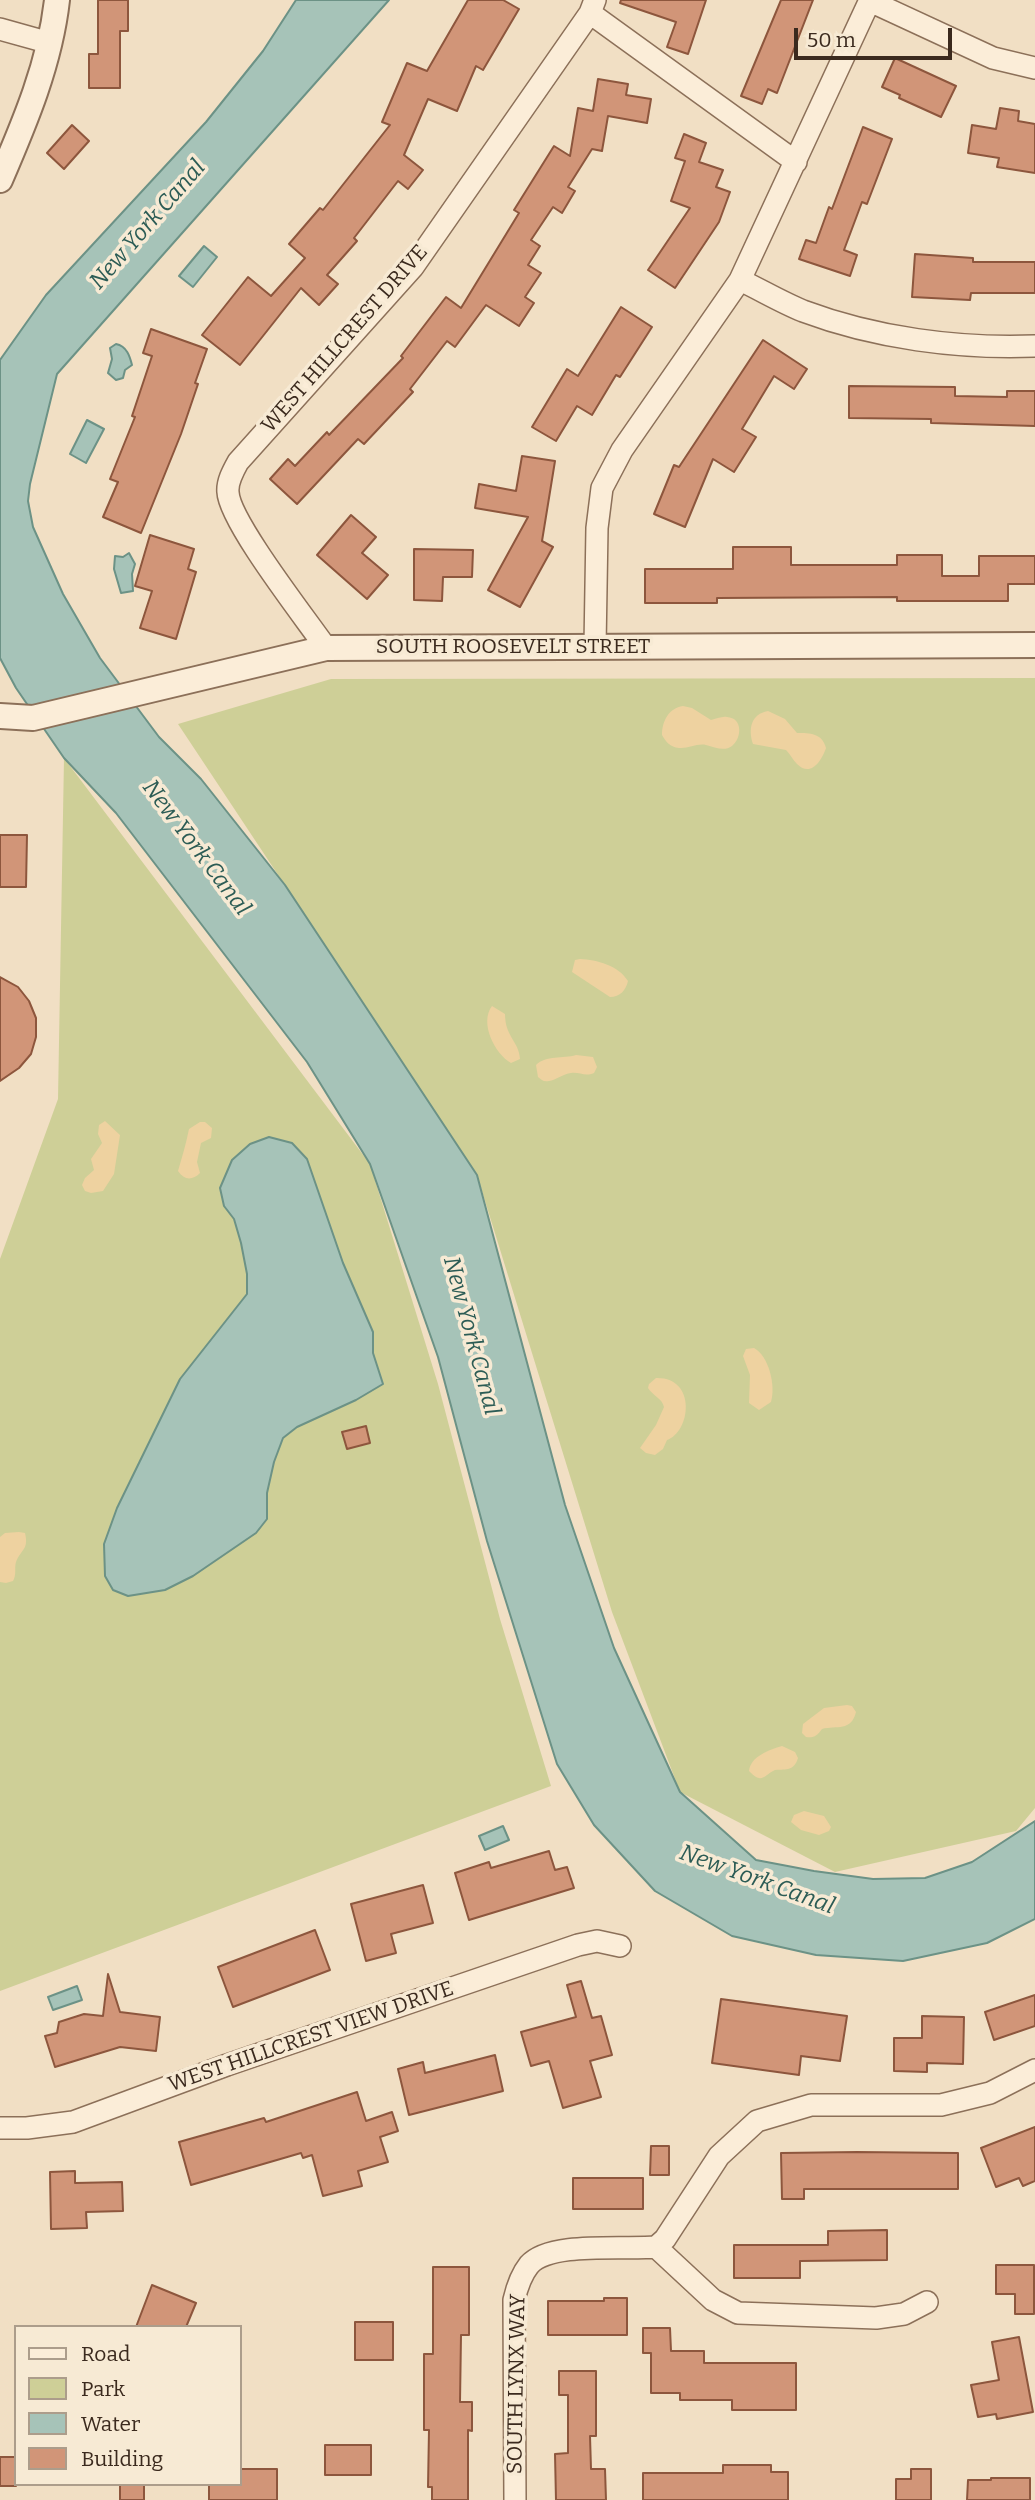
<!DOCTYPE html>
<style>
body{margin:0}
#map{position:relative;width:1035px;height:2500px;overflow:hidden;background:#f1dfc4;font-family:Bitter,serif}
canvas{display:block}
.legend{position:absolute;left:14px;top:2325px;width:228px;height:161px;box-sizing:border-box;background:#f7ead4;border:2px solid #ac9d8b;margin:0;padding:9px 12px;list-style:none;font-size:21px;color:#3b2a1e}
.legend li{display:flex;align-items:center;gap:14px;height:35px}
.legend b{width:35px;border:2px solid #ac9d8b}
.scale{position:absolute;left:794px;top:28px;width:158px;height:32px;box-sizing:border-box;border:4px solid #3b2a1e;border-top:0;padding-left:9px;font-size:21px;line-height:24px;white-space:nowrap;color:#3b2a1e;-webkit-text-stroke:5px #f7ead4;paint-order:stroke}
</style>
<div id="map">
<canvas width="1035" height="2500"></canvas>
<ul class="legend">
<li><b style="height:9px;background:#fbedd8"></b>Road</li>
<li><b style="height:19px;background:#cecf97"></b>Park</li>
<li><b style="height:19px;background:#a6c3b8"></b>Water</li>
<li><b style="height:19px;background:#d19578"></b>Building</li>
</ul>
<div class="scale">50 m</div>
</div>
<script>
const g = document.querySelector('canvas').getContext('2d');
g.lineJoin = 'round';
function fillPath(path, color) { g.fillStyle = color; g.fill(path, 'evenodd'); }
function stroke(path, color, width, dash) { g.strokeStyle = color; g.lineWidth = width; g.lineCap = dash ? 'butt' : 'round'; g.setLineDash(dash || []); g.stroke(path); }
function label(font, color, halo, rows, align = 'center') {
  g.font = font + ' Bitter,serif'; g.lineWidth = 7; g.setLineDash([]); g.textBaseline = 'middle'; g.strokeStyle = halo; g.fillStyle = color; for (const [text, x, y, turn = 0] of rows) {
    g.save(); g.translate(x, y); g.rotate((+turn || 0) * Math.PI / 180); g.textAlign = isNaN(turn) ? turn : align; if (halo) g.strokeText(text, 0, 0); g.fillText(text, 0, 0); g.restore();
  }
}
fillPath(new Path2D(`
 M1035 678V1808L1016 1831 835 1872 680 1792 612 1612 477 1175 178 724 331 679Z
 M64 758 370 1164 438 1384 500 1619 551 1786 0 1991V1259L58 1099Z`), '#cecf97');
fillPath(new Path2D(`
 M683 706 692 708 711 720C716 719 722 716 727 717 743 718 742 738 732 746 724 752 715 747 706 745 697 743 688 749 679 748 670 747 666 742 662 735 662 721 669 708 683 706Z
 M768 711 785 719 797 733C810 733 822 733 826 748 822 760 811 778 797 764 793 760 790 754 786 750L753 744C748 729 751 714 768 711Z
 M580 959C597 960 618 965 628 981 626 990 620 997 610 997L572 972 575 960Z
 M492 1006 505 1014C505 1037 519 1041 520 1059L511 1063C495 1054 479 1023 492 1006Z
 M576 1055 593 1057 597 1067 594 1073C585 1077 580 1072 571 1073 563 1074 556 1080 549 1081 543 1082 542 1080 538 1077L536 1065C546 1055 563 1059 576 1055Z
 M105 1121 120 1135 114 1174 103 1191 91 1193 85 1191 82 1185 85 1178 94 1170 91 1159 102 1143 98 1134 99 1125Z
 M200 1122H205L212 1128 211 1138 201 1143 197 1162 200 1173C192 1181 184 1180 178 1171 182 1157 186 1144 189 1129Z
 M754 1348C769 1356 776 1386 771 1402L759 1410 749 1403 750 1375 743 1356 746 1349Z
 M656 1378C697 1377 691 1432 667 1440L663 1449 655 1455 646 1453 640 1448 656 1425 664 1407C662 1398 653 1396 648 1388L649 1384Z
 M19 1532 25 1533C29 1550 21 1549 16 1562 14 1569 17 1574 13 1581L6 1583 0 1582V1537L5 1533Z
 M847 1705 852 1706 856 1712C851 1732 837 1725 822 1729 817 1736 814 1738 806 1737L802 1733 803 1724 824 1708Z
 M782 1746 795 1752 798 1758C794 1771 787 1769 775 1770 764 1775 762 1785 749 1771 751 1756 769 1750 782 1746Z
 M804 1811 824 1816 831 1827 829 1831 819 1835 801 1830 791 1822 794 1815Z`), '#eed2a0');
const water = new Path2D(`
 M296 0H389L57 374 30 484 28 501 33 527 63 594 100 658 159 737 201 779 285 885 477 1175 565 1505 614 1648 680 1792 756 1860 814 1871 873 1879 925 1878 972 1862 1035 1821V1919L987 1943 903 1961 816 1955 732 1936 655 1891 594 1825 557 1764 487 1541 438 1357 370 1164 307 1062 116 813 64 758 16 688 0 658V360L46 295 206 122 263 51Z
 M204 246 217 257 193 287 179 276Z
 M116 344C127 346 130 357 132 365L125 370 123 378 116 380 108 373 112 359 110 348Z
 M87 420 104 429 86 463 70 454Z
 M129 553 135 564 132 574 133 591 121 593 114 569 115 556 123 557Z
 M269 1137 292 1143 307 1159 343 1263 373 1332V1353L383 1384 356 1400 297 1427 283 1438 274 1462 267 1493V1519L256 1533 193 1576 165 1590 128 1596 113 1590 105 1576 104 1544 117 1508 180 1379 247 1294V1274L241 1243 234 1219 224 1206 220 1188 232 1160 250 1144Z
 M503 1826 509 1840 485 1850 479 1836Z
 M77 1986 82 2000 53 2010 48 1997Z`);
fillPath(water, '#a6c3b8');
stroke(water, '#6c9286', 2);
const building = new Path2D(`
 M98 0H128V31H120V88H89V54H98Z
 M468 0H503L519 9 483 70 476 66 457 111 428 99 404 155 423 170 408 189 398 181 354 238 357 241 327 275 338 284 319 305 301 288 240 365 202 335 248 277 271 296 305 258 289 244 320 208 323 210 390 125 382 122 407 63 427 71Z
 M621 0H706L688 54 667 47 676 22 620 3Z
 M781 0H813L777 93 768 89 762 104 741 96Z
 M895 58 956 86 941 117 899 98 900 95 882 87Z
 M598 79 628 84 626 95 651 99 647 123 608 116 602 151 592 149 568 187 575 191 562 213 553 207 531 240 540 246 528 265 541 273 525 297 534 303 519 326 486 305 455 347 447 341 410 389 413 392 364 444 358 439 297 504 270 479 288 459 295 466 327 432 329 435 403 358 401 356 446 297 461 308 519 213 514 210 554 146 570 156 578 108 593 111Z
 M1000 108 1019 111 1018 121 1035 124V173L997 167 999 158 968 153 972 125 996 129Z
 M72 125 89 141 64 169 47 153Z
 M863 127 892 139 867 204 862 202 844 250 857 255 850 276 799 259 806 240 816 243 829 207 832 209Z
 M684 134 706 143 699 162 723 170 716 187 730 192 719 222 675 288 648 270 690 208 671 201 685 161 675 158Z
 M915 254 973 258V262H1035V293H971L970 300 912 297Z
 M621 307 652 327 620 377 616 375 592 415 577 406 556 441 532 427 567 369 578 376Z
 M151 329 207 349 195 383 198 384 181 434 141 533 103 517 118 482 110 479 135 417 132 416 152 356 143 353Z
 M763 340 807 369 794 389 774 376 742 429 756 437 734 472 713 459 685 527 654 514 674 465 679 467Z
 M849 386 955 387V396L1007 397V391H1035V426L931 423V419L849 418Z
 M522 456 555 461 542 541 553 547 520 607 488 590 528 517 475 508 479 484 516 491Z
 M351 515 376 537 362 553 388 575 367 599 317 555Z
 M150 535 194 549 188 569 196 572 176 639 140 628 152 591 135 586Z
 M733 547H791V565H897V555H942V576H979V556H1035V584H1008V601H897V597L717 598V603H645V569H733Z
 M414 549 473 550 472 577H443L442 601 414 600Z
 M0 835H27L26 887H0Z
 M0 977 18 987 29 1001 36 1018V1037L31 1054 19 1068 0 1081Z
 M366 1426 370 1443 347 1449 342 1432Z
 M549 1851 555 1870 567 1867 574 1888 469 1920 455 1873 489 1862 491 1868Z
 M423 1885 433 1923 391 1934 396 1953 366 1961 351 1904Z
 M315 1930 330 1970 233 2007 218 1967Z
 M108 1974 120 2012 160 2017 156 2051 120 2047 55 2067 45 2036 57 2033 59 2022 84 2014 103 2016Z
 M581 1981 592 2018 601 2016 612 2055 590 2061 601 2097 563 2108 549 2061 531 2066 521 2032 576 2017 567 1985Z
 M1035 1995V2026L994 2040 985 2012Z
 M721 1999 847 2016 840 2061 801 2056 799 2075 712 2063Z
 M922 2016 964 2017 963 2064 927 2063V2072L894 2071V2038H922Z
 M495 2055 503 2091 409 2115 398 2069 423 2062 425 2073Z
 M357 2092 366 2121 392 2112 398 2131 380 2137 388 2162 358 2171 362 2186 323 2196 312 2155 303 2158 301 2153 191 2185 179 2142 264 2118 266 2122Z
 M1035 2127V2181L1023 2186 1019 2178 996 2187 981 2148Z
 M651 2146H669V2175H650Z
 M857 2152 958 2153V2189H804V2199H782L781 2153Z
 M75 2171V2183L122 2182 123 2211 86 2212 87 2228 51 2229 50 2172Z
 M573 2178H643V2209H573Z
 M887 2230V2260L800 2261V2278H734V2245H828V2231Z
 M996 2265H1034V2314H1015V2294H996Z
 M433 2267H469V2335H461L460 2402H472V2431L468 2430V2500H432V2487H428L429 2430H424V2354H433Z
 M152 2285 196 2303 186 2327H136Z
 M604 2298H627V2335H548V2301H604Z
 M355 2322H393V2360H355Z
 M643 2328H670L671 2351H704V2363H796V2410H732V2400H680V2393H651V2353H643Z
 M1019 2337 1033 2412 997 2419 996 2414 978 2417 971 2385 999 2380 992 2342Z
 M559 2371H596V2436H590L591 2469H605L606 2500H556L555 2454 568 2453V2395H559Z
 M325 2445H371V2475H325Z
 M0 2457H16V2486H0Z
 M723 2465H771V2472H788V2500H643V2473H723Z
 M240 2469H277V2500H209V2484H240Z
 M911 2469H931V2500H896V2479H911Z
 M991 2478H1030V2500H967L968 2480H991Z
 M120 2484H144V2500H120Z`);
fillPath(building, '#d19578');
stroke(building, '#8d563d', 2);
const minor = new Path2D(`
 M870 1 993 58 1035 68
 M590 13 796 162
 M0 29 50 43
 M740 280C761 290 781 302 803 311 875 338 958 349 1035 346
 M595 646 597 528 602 488 622 450 740 280 870 0
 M326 648C306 619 229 521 228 492 227 482 233 471 238 462L413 267 590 13 595 0
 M0 2128H27L73 2122 227 2065 578 1945 597 1941 620 1946
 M656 2247 713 2300 738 2313 876 2318 904 2314 927 2302
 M515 2500 514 2300C517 2287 521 2275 529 2265 550 2241 624 2250 656 2247L665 2239 719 2156 757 2121 811 2105H941L990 2093 1035 2070`);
const tertiary = new Path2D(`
 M0 180C25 122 50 63 57 0
 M0 716 33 718 326 648 1035 645`);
stroke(minor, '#8c7059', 24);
stroke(tertiary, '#8c7059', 28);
stroke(minor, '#fbedd8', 21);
stroke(tertiary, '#fbedd8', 24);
label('21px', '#3b2a1e', '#f7ead4', [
 ["WEST HILLCREST DRIVE",345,339,-49],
 ["SOUTH ROOSEVELT STREET",513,647],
 ["WEST HILLCREST VIEW DRIVE",311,2037,-19],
 ["SOUTH LYNX WAY",517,2384,-89]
]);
label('italic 23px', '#2c5c55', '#f7ead4', [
 ["New York Canal",148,225,-49],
 ["New York Canal",196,848,53],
 ["New York Canal",471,1336,75],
 ["New York Canal",757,1880,20]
]);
</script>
